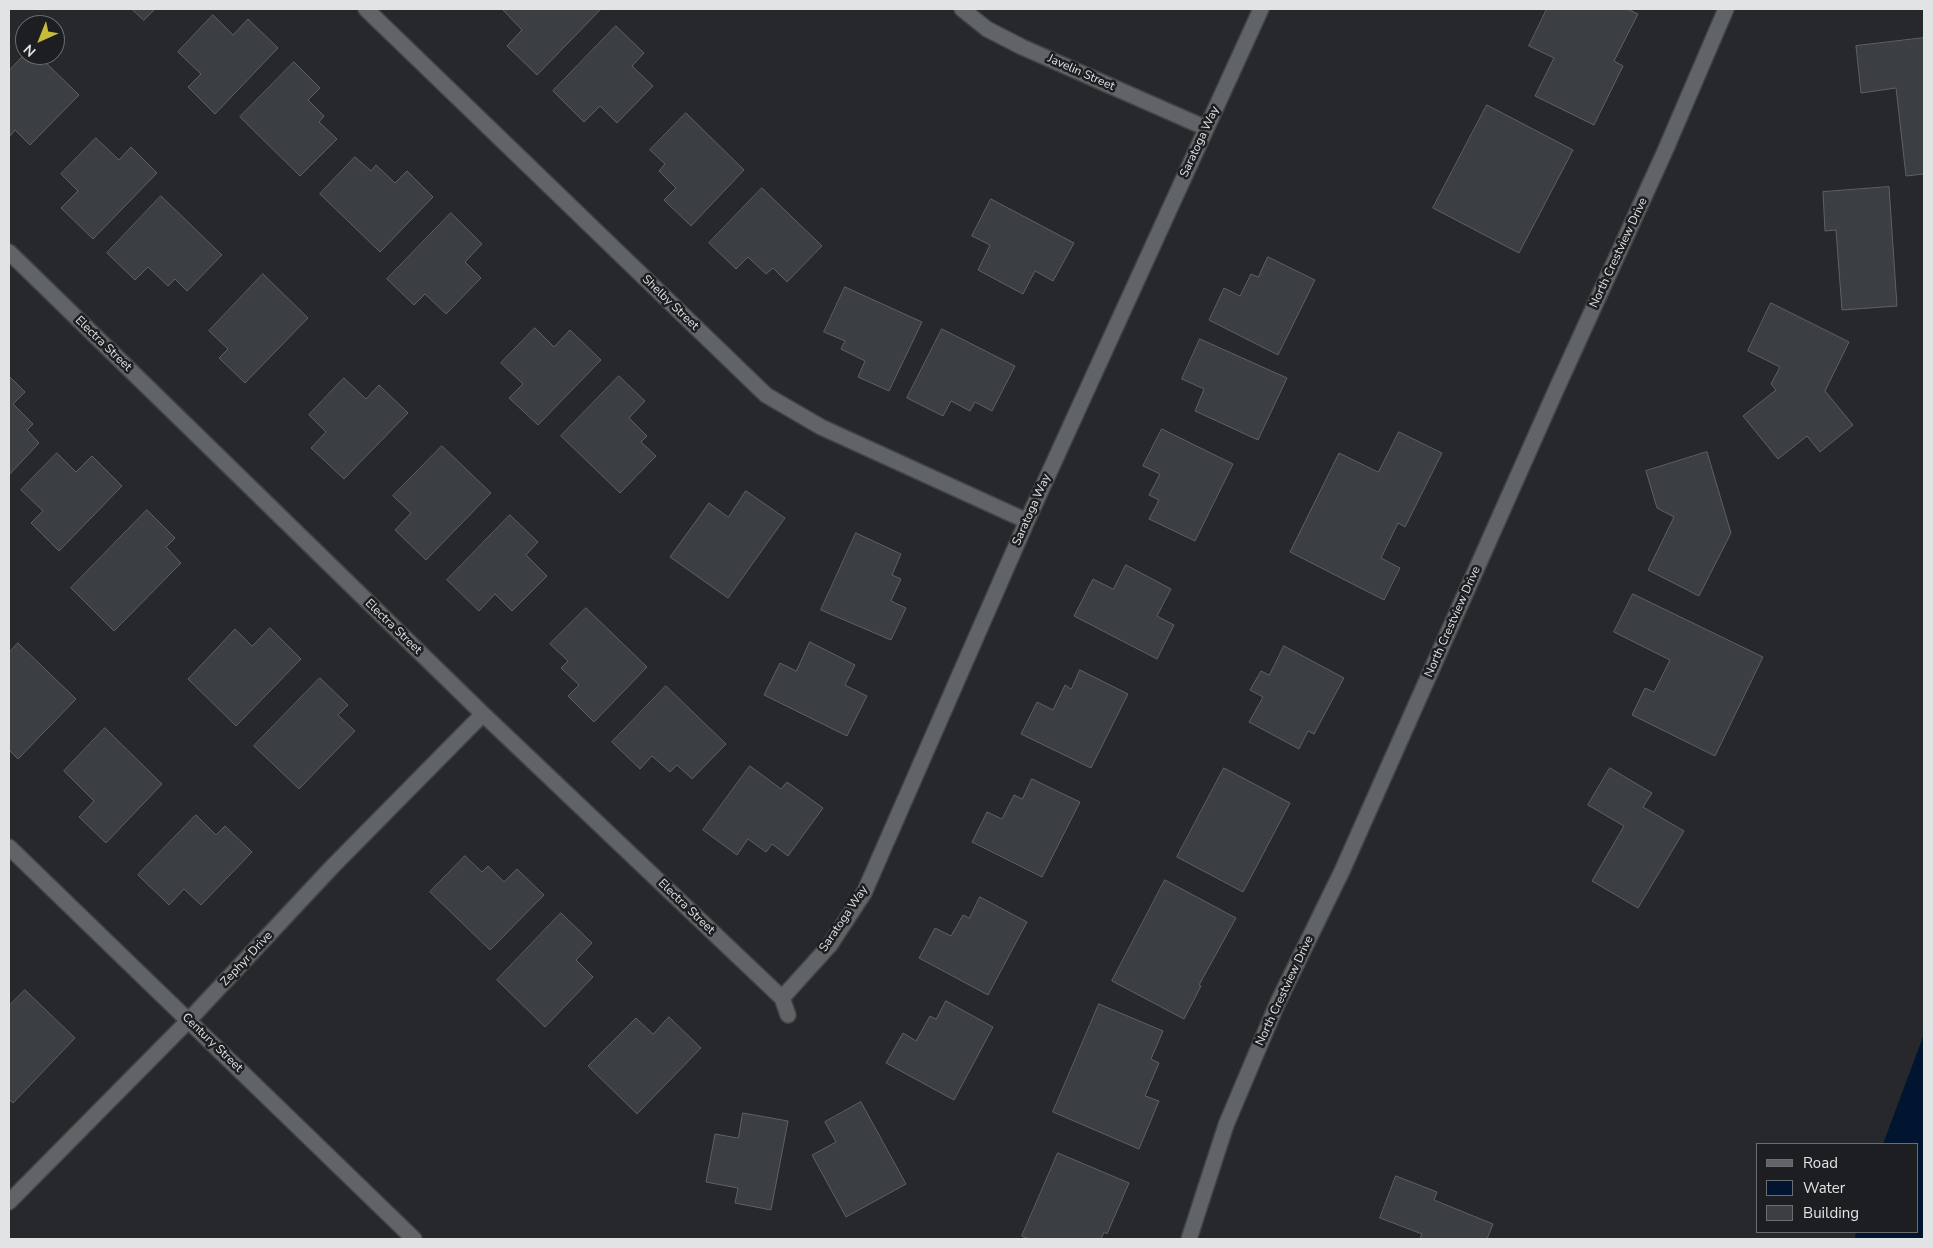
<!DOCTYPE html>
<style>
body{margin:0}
#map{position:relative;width:1933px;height:1248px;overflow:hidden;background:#26282b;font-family:"Nunito Sans",sans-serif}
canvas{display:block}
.frame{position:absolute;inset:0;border:10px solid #e1e3e5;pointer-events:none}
.legend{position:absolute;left:1756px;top:1143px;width:162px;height:90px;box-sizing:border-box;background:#1c1e21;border:1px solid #6b6d6f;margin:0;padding:6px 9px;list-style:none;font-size:15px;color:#e1e3e5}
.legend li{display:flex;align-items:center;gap:10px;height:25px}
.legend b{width:25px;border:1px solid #6b6d6f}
.north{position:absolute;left:15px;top:15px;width:50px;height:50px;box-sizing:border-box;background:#1c1e21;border:1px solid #6b6d6f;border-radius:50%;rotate:224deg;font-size:14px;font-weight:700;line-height:20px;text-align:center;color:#e1e3e5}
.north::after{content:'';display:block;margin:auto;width:18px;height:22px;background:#c5bc3d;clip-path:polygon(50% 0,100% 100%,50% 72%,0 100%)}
</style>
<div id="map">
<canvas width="1933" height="1248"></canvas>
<div class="frame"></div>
<ul class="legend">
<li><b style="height:6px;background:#616467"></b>Road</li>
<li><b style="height:14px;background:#011531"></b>Water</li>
<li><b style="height:14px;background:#3c3f42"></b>Building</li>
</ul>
<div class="north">N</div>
</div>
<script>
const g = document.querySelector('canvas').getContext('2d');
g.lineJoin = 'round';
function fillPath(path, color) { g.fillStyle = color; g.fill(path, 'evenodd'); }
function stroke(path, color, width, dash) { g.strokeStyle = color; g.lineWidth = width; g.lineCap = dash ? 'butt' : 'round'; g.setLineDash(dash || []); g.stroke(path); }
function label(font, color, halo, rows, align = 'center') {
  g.font = font + ' "Nunito Sans",sans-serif'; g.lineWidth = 5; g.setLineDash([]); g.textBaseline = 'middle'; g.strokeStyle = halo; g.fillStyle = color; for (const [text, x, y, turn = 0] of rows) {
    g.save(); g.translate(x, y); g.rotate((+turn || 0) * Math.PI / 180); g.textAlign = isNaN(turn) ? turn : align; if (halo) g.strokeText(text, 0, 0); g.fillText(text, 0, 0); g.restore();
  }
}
fillPath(new Path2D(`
 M1924 1034V1239H1855L1856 1232H1917V1144H1883Z`), '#011531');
const building = new Path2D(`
 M132 9H155L144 20Z
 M505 9H601L537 75 507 46 522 30 503 10Z
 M1547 9H1627L1638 14 1614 61 1623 66 1594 125 1535 96 1554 58 1529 46Z
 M213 15 233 35 248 19 278 48 215 114 188 87 201 74 178 52Z
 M616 26 644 53 632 66 653 86 617 123 600 106 584 122 553 91Z
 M1924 38V174L1906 176 1896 88 1861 93 1856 46Z
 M25 54 38 55 79 95 30 145 15 130 9 137V71Z
 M294 62 320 88 308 100 324 116 319 122 337 139 300 176 240 117Z
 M1487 105 1573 150 1519 253 1433 208Z
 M686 113 744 170 691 226 664 200 676 188 659 171 665 164 650 150Z
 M96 138 119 160 131 147 157 173 93 239 61 208 78 191 61 174Z
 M355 157 371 171 376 165 395 183 407 171 433 197 380 252 320 194Z
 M1889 187 1897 306 1842 310 1836 230 1825 231 1823 192Z
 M762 188 822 246 787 282 773 268 766 274 748 257 736 269 709 243Z
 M161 196 222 255 187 291 175 279 168 286 148 267 135 280 107 253Z
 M991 199 1074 243 1053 281 1035 271 1023 294 978 270 990 245 972 236Z
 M451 213 482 244 465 262 481 278 446 314 425 294 414 305 387 279Z
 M1268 257 1315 280 1278 355 1209 320 1224 288 1240 296 1251 274 1258 277Z
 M263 274 308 318 245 383 219 358 228 349 209 331Z
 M845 287 922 322 889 391 858 377 865 361 841 349 845 341 824 332Z
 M1771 303 1849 342 1825 391 1853 425 1820 452 1807 436 1778 459 1743 416 1776 390 1771 384 1780 367 1748 351Z
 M535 328 554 347 570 330 601 360 538 425 509 398 523 384 501 363Z
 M942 329 1015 366 992 411 975 402 970 411 951 401 943 416 907 398Z
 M1200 339 1287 378 1258 440 1195 411 1204 389 1182 379Z
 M9 376 25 392 13 404 33 424 27 430 39 443 9 475Z
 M619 376 645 401 629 418 647 436 641 442 656 456 620 493 561 436Z
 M344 378 366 399 379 385 408 413 344 479 311 448 326 432 309 415Z
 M1162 429 1233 464 1195 541 1149 519 1159 500 1149 495 1160 474 1143 466Z
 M1399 432 1442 453 1405 527 1398 523 1381 558 1400 568 1384 600 1290 552 1339 453 1378 472Z
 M442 446 491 493 426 560 395 530 411 513 393 496Z
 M1707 452 1731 533 1699 596 1648 570 1674 517 1657 508 1646 471Z
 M57 453 76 472 92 456 122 486 59 551 31 523 43 511 21 490Z
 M746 491 785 518 728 598 670 557 709 503 728 517Z
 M147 510 175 538 166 547 181 563 114 631 71 588Z
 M510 515 538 542 526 555 547 576 512 611 495 594 479 611 447 580Z
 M856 533 901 554 892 575 901 579 891 601 906 608 891 640 821 610Z
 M1126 565 1171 589 1157 616 1174 625 1157 659 1074 616 1093 579 1113 589Z
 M1633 594 1763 657 1715 756 1632 715 1645 688 1654 692 1670 660 1614 632Z
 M586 608 647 667 594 722 568 696 579 685 561 668 568 661 550 644Z
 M270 628 301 659 236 726 188 679 235 629 252 646Z
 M810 642 855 665 845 685 867 696 847 736 764 695 780 663 796 671Z
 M18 643 76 699 18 759 9 750V653Z
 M1284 646 1344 678 1314 734 1308 731 1299 749 1249 722 1263 697 1250 690 1261 671 1269 675Z
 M1080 670 1128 694 1091 768 1021 734 1037 702 1053 710 1065 685 1071 689Z
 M320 678 348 705 338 715 355 731 299 789 254 746Z
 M666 686 726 744 692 779 677 765 670 772 652 756 640 769 612 742Z
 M105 728 162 784 106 843 79 817 94 801 64 771Z
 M750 766 781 789 787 782 823 808 788 856 772 844 766 852 748 839 737 855 703 830Z
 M1224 768 1290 803 1243 892 1177 857Z
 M1610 768 1652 793 1643 807 1684 831 1638 908 1592 881 1624 826 1588 805Z
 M1032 779 1080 802 1042 877 972 842 987 812 1002 819 1014 795 1022 799Z
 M196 815 216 835 225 826 252 852 201 905 184 889 169 905 138 875Z
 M465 856 482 872 488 866 504 882 517 869 544 895 490 950 430 892Z
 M1165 880 1236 918 1199 985 1201 986 1184 1019 1112 981Z
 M980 897 1027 922 988 995 919 958 935 928 951 936 963 915 969 918Z
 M561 913 592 943 576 960 593 977 545 1027 497 980Z
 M25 990 75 1038 13 1103 9 1099V1006Z
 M946 1001 993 1027 954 1100 886 1063 903 1033 916 1041 930 1016 936 1019Z
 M1099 1004 1163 1031 1151 1059 1159 1063 1145 1096 1159 1101 1139 1149 1053 1112Z
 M669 1017 701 1048 637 1114 588 1066 636 1018 653 1034Z
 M861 1102 906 1184 846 1217 812 1155 836 1142 825 1122Z
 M743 1113 788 1121 771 1210 735 1203 738 1188 706 1182 715 1134 738 1138Z
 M1058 1153 1129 1183 1107 1234 1104 1232 1101 1239H1029L1022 1236Z
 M1396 1176 1437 1192 1434 1200 1493 1224 1487 1239H1420L1422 1234 1380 1218Z`);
fillPath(building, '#3c3f42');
stroke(building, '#5e6164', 1);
const street = new Path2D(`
 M366 9 766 395 821 427 1027 521
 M962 9 987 29 1022 47 1206 128
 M9 252 483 714 782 998 788 1015
 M9 847 414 1239
 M782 998 830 945 864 893 1027 521 1261 9
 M9 1202 189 1020 332 867 483 714
 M1189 1239 1226 1125 1278 1002 1342 871 1556 390 1665 151 1726 9`);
stroke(street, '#414345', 18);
stroke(street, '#616467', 15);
label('12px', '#e1e3e5', '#1c1e21', [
 ["Javelin Street",1081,73,24],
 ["Saratoga Way",1200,142,-65],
 ["North Crestview Drive",1619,253,-65],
 ["Shelby Street",670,303,44],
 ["Electra Street",103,344,44],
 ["Saratoga Way",1032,510,-66],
 ["North Crestview Drive",1453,622,-66],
 ["Electra Street",393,627,44],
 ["Electra Street",686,907,44],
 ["Saratoga Way",844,919,-56],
 ["Zephyr Drive",247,959,-47],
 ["North Crestview Drive",1285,991,-65],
 ["Century Street",212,1043,44]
]);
</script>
